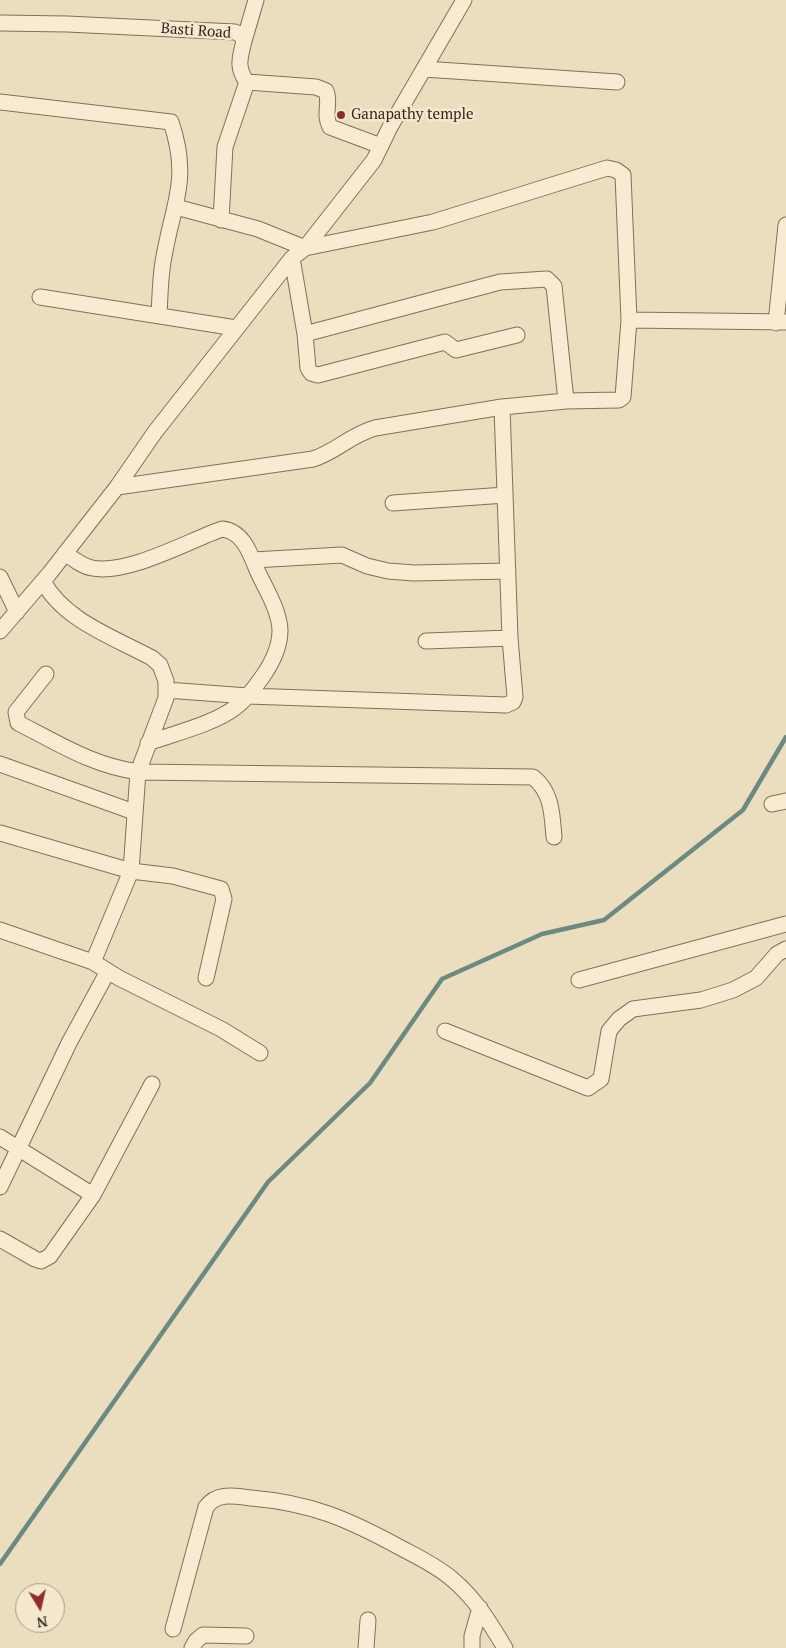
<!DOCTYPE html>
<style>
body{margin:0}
#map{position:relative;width:786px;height:1648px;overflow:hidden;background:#ebdebf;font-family:"PT Serif",serif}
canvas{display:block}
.north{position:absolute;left:15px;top:1583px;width:50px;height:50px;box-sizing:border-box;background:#f3e8ce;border:1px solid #a69b87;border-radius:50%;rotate:171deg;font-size:14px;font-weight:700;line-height:20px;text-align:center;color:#33271c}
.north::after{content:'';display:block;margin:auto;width:18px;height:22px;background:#8f2b2d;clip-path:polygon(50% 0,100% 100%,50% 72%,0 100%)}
</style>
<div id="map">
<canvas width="786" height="1648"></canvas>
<div class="north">N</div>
</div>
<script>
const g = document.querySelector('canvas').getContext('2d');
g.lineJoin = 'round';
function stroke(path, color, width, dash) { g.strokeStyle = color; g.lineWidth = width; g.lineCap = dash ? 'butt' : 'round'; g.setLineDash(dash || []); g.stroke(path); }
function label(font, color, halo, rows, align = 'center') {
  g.font = font + ' "PT Serif",serif'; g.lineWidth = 5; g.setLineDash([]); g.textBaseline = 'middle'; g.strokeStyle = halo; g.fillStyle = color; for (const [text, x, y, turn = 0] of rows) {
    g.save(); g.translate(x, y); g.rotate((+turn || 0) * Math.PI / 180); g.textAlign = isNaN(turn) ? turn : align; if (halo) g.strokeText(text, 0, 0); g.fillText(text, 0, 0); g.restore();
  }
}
stroke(new Path2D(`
 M0 1564 268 1182 370 1083 442 979 542 934 604 920 743 810 786 737`), '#6a8a82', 4.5);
const minor = new Path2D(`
 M0 23 67 24 235 32 241 35 244 41C240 57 236 68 247 82L316 87 326 91C331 103 323 114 330 127L381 146
 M244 41 256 0
 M424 69 617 82
 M0 102 171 122C191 181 172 205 163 262 160 280 160 298 159 316
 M176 207 258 229 305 248 433 222 607 168 616 170 623 175 629 320 786 322
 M221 220 225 147 247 82
 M292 258 305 334 500 282 547 279 554 286 566 401
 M40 297 236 328
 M776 323 786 225
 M305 334 308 368 311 373 318 375 445 342 456 350 517 335
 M117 487 313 459C336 452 350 435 375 428L502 407 566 401 619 400 623 397 629 320
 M393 503 505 495
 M65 553C73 559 82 566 92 568 128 575 188 541 222 529 243 531 250 553 257 570 265 588 279 609 280 630 280 646 272 663 263 676 255 687 247 699 236 707 214 724 175 733 148 743
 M253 560 342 555 367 566 388 571 414 573 508 571
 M0 577 17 612
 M43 581C63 620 115 638 152 658L160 665 166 681V698L138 772 131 871 93 962
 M0 631 49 574 117 487 155 432 292 258 305 248 374 160 390 127 464 0
 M426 641 510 638
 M46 674 16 712 18 723C60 744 91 765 138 772L533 777C552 792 552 814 554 837
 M166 690 248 696 506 705 513 702 515 697 510 638 502 407
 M0 764 134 812
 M772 804 786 801
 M0 833 131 871 173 876 221 889 224 899 206 978
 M0 930 93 962 119 978 221 1029 260 1053
 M579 980 786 924
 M445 1031 588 1088 601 1079 609 1031 619 1019 633 1009 701 1000 733 990 756 978 777 954 786 949
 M0 1137 93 1195
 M0 1187 69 1043 108 971
 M0 1239 35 1259 41 1261 50 1256 93 1195 152 1084
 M173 1629 206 1507C217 1492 234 1496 251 1498 311 1503 348 1519 401 1548 418 1557 437 1566 452 1579 475 1598 490 1623 505 1648
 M192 1648 196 1641 203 1635 246 1636
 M366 1648 368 1620
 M472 1648V1636L480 1608`);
stroke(minor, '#836f58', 17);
stroke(minor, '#f7ebd2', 15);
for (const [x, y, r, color] of [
 [341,115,5,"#8f2b2d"]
]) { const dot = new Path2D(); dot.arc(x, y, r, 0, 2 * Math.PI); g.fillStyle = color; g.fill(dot); stroke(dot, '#f3e8ce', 2); }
label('15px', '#33271c', '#f3e8ce', [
 ["Basti Road",196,31,4]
]);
label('15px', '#33271c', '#f3e8ce', [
 ["Ganapathy temple",351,115]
], 'left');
</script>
